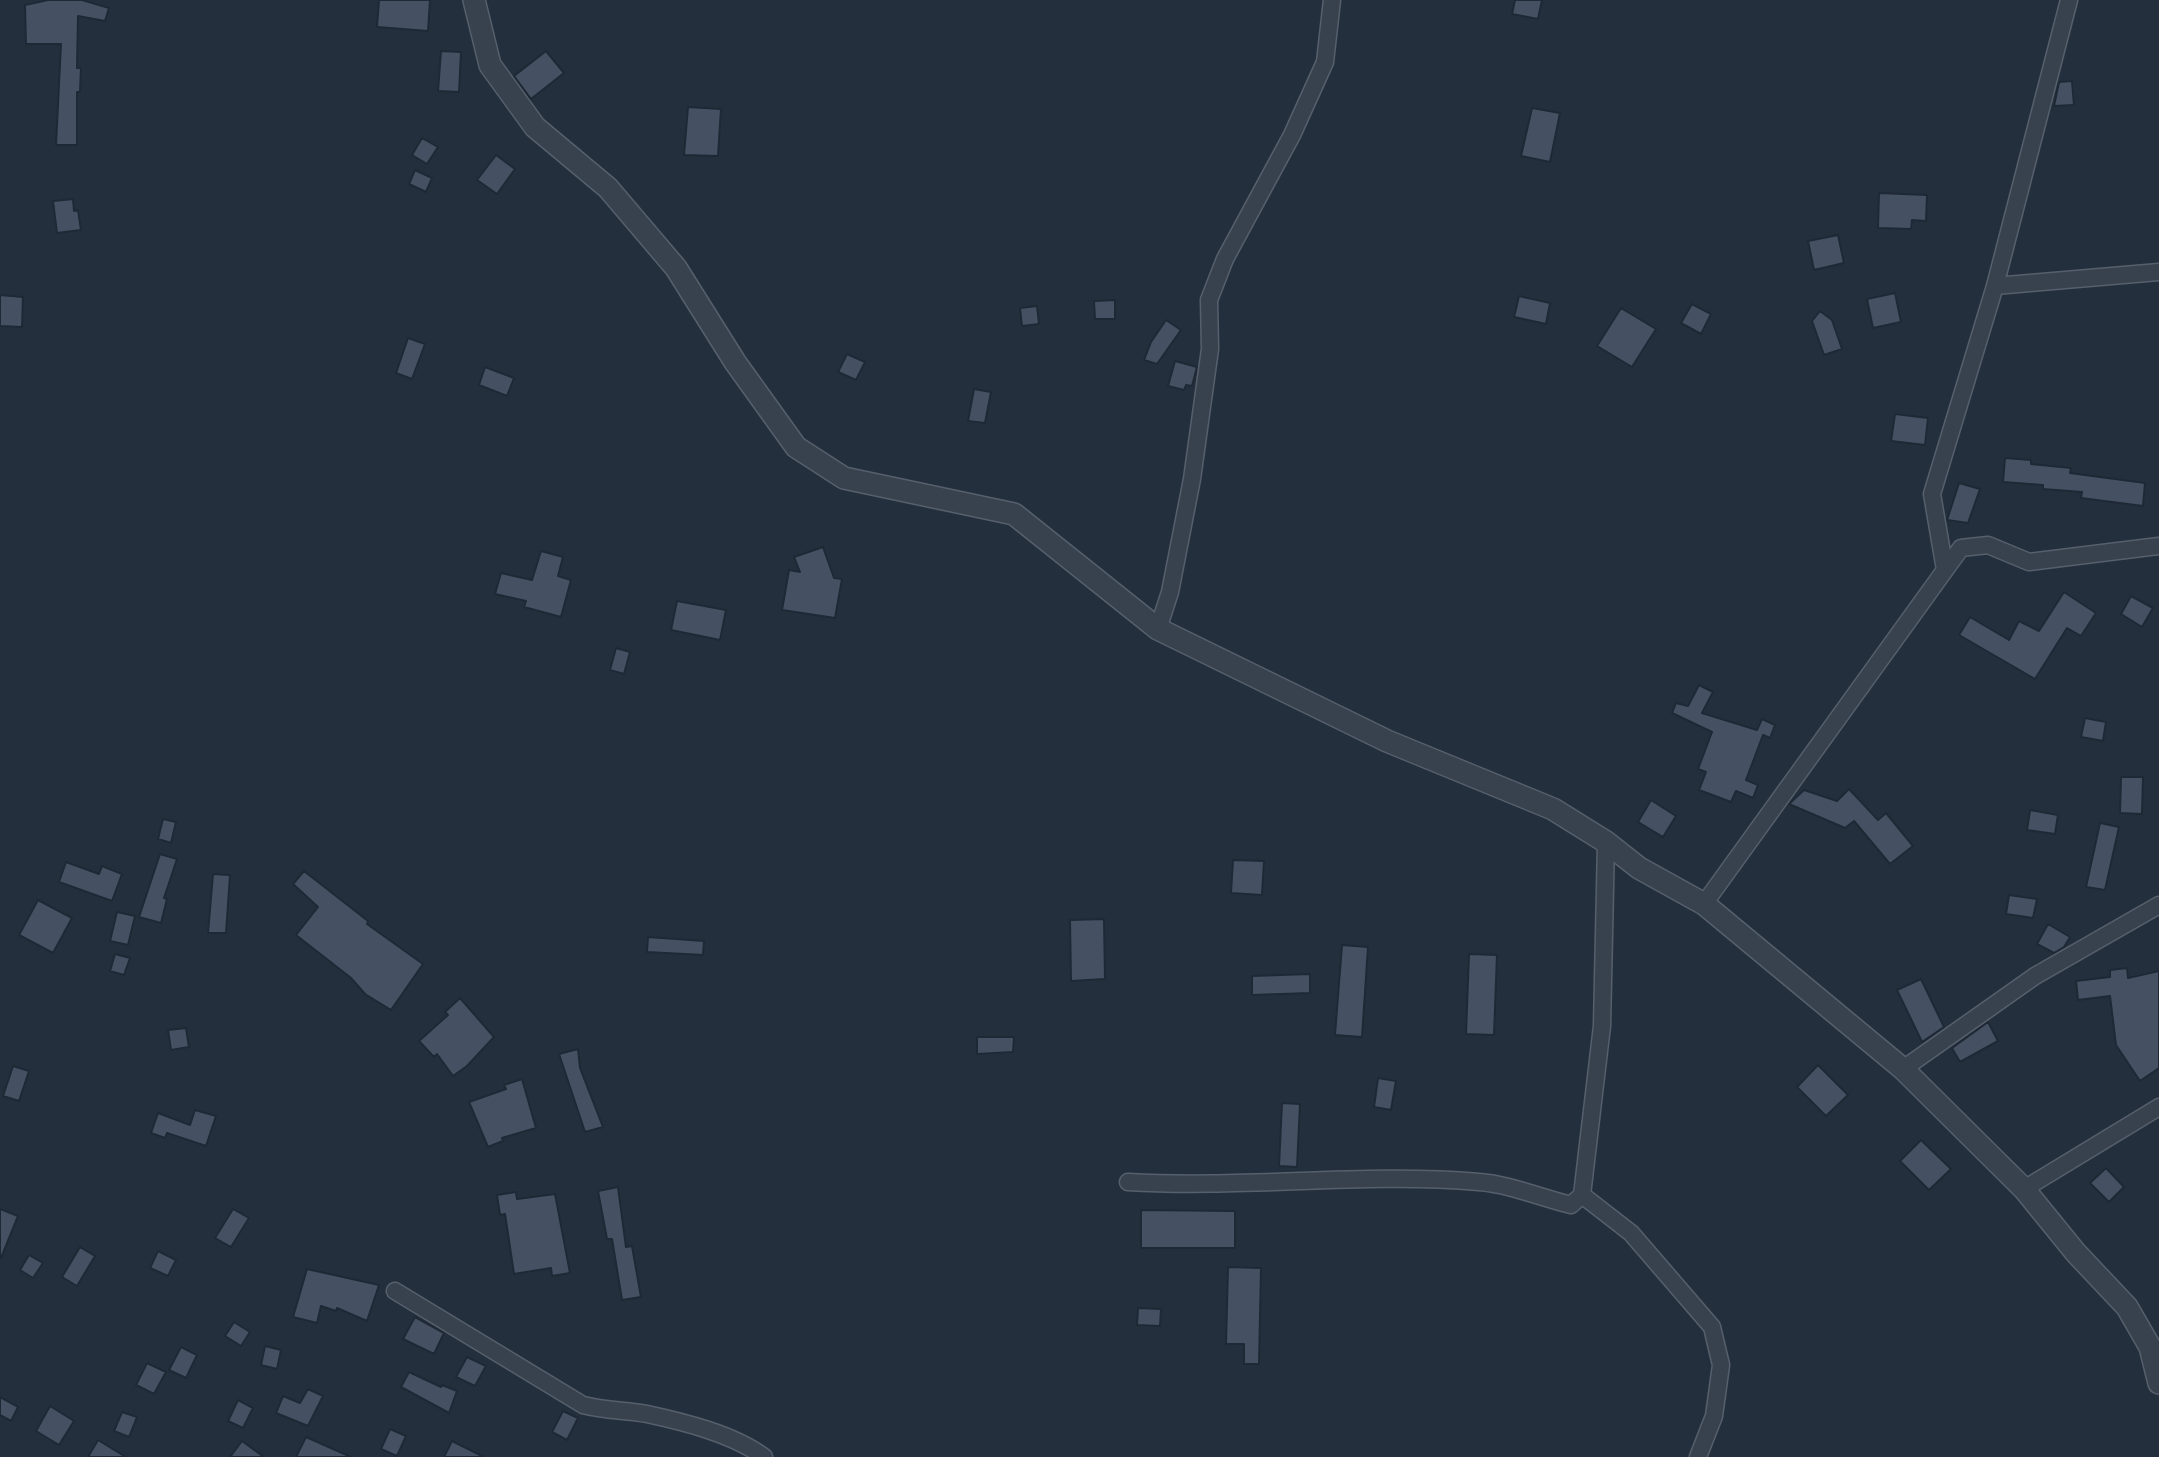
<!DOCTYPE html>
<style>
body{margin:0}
canvas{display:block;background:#242f3e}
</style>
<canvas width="2159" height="1457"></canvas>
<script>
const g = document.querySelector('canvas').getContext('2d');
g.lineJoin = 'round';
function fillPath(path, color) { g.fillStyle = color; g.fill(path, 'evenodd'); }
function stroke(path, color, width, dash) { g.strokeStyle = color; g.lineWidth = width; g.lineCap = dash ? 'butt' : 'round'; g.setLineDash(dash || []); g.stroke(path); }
const building = new Path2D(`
 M48 0H82L109 8 105 21 78 16 77 68H81L80 92H77V145H56L61 44H26L25 5Z
 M379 0H430L428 31 377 27Z
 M1515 0H1542L1538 19 1512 14Z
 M441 51 461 52 459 92 438 91Z
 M546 51 564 73 531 99 514 76Z
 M2072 81 2074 105 2054 106 2059 82Z
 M688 107 721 109 718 156 684 155Z
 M1532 108 1560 113 1550 162 1521 156Z
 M422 138 438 147 427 164 412 155Z
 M496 155 515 169 497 194 477 180Z
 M415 170 432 178 426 192 409 184Z
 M1879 193 1927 195 1926 221 1912 220 1911 229 1878 228Z
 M73 199 74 211 78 210 81 230 57 233 53 201Z
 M1838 235 1844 263 1814 270 1808 241Z
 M1895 293 1901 322 1873 328 1867 299Z
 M0 295 23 297 22 327 0 326Z
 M1519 296 1550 303 1546 324 1514 317Z
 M1115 300V319H1095L1094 301Z
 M1692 304 1711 314 1701 334 1681 323Z
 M1037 306 1039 324 1022 326 1020 308Z
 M1621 308 1656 329 1632 367 1597 346Z
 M1820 311 1832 320 1842 349 1824 355 1812 321Z
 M1166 320 1181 330 1157 364 1144 360 1151 342Z
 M408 338 425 344 412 379 396 373Z
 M847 354 865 362 856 380 838 372Z
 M1175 361 1197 367 1192 386 1186 385 1184 390 1168 386Z
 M485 367 514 378 507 396 479 385Z
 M974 389 991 392 985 423 968 421Z
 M1895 414 1928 418 1925 445 1891 441Z
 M2005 458 2031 460V464L2071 468 2070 473 2145 483 2143 506 2081 498 2082 492 2043 489V485L2003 482Z
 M1959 483 1980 489 1968 523 1947 520Z
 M823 547 834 578 842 579 835 618 782 610 789 570 800 572 794 557Z
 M541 551 563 557 558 576 571 580 561 617 524 607 526 601 495 594 501 573 532 580Z
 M2064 592 2096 613 2081 636 2067 628 2035 679 1959 635 1970 617 2009 640 2019 621 2039 631Z
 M2131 596 2153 608 2142 627 2121 614Z
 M677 601 726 610 720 640 671 630Z
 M616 648 630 652 624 674 610 670Z
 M1699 685 1713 692 1702 713 1757 730 1762 719 1775 725 1770 738 1763 735 1746 780 1758 785 1753 798 1736 791 1731 802 1699 790 1706 772 1698 769 1712 732 1672 713 1676 703 1688 706Z
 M2085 718 2106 722 2103 741 2081 737Z
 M2121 777H2143L2142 814 2120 813Z
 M1849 789 1878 820 1886 813 1913 846 1890 864 1854 821 1845 828 1789 804 1804 790 1837 801Z
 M1651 800 1676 816 1663 837 1638 822Z
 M2030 810 2058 815 2055 834 2027 830Z
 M163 819 176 822 171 843 158 839Z
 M2100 823 2119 827 2105 890 2086 887Z
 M160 854 177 859 164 898 167 899 161 923 139 917Z
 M1233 860 1264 861 1262 895 1231 893Z
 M66 862 99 874 102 866 122 874 112 901 59 882Z
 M304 871 368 921 367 924 423 964 391 1010 365 994 351 978 296 935 318 907 293 884Z
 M213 874 230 875 226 933H208Z
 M2009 895 2037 899 2033 918 2006 914Z
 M38 900 72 918 53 953 19 935Z
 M117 912 135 916 128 945 110 941Z
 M1104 919 1105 979 1071 981 1070 920Z
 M2048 924 2070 937 2064 947 2054 953 2037 944Z
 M648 937 704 941 703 955 647 952Z
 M1342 945 1368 947 1362 1037 1335 1035Z
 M115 954 130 958 124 975 110 971Z
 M1469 954 1497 955 1494 1035 1466 1034Z
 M2127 968 2128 978 2159 971V1068L2140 1081 2116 1045 2110 996 2078 1000 2076 981 2110 977V970Z
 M1310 974V993L1252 995V976Z
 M1921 979 1944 1027 1922 1042 1897 990Z
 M460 998 494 1037 467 1066 453 1076 437 1054 434 1057 419 1041 448 1015 445 1012Z
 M1988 1022 1998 1041 1960 1062 1952 1048Z
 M186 1028 189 1047 171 1050 168 1030Z
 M977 1037H1014L1013 1052 977 1054Z
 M578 1049 580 1068 603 1127 585 1132 559 1054Z
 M1818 1065 1848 1095 1826 1116 1797 1087Z
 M13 1066 29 1071 19 1101 3 1096Z
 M1378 1078 1396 1081 1391 1110 1374 1107Z
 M522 1079 536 1128 502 1138 503 1141 488 1147 469 1102 506 1089 504 1085Z
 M1282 1103 1300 1104 1297 1167 1279 1166Z
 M195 1110 216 1116 206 1146 167 1133 165 1138 151 1133 158 1113 190 1125Z
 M1921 1140 1951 1169 1929 1190 1900 1161Z
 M2106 1168 2124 1187 2109 1202 2090 1183Z
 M618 1187 626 1247 632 1246 641 1297 622 1300 612 1239H607L598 1191Z
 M516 1192 517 1199 555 1194 570 1273 552 1276 551 1268 514 1274 505 1214 500 1215 497 1195Z
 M0 1209 18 1216 1 1258H0Z
 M233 1209 249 1218 231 1247 215 1238Z
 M1141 1210 1235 1211V1248H1141Z
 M80 1247 95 1256 77 1286 62 1277Z
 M158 1251 176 1260 168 1276 150 1268Z
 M29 1255 43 1263 33 1278 20 1270Z
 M1228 1267 1261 1268 1259 1364H1244V1344H1226Z
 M307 1269 379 1285 367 1321 337 1308 336 1311 321 1306 317 1323 293 1317Z
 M1138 1308 1161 1309 1160 1326 1137 1325Z
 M415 1317 444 1333 434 1354 403 1339Z
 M234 1322 250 1332 241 1346 225 1336Z
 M265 1346 281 1350 277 1369 261 1365Z
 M181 1347 197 1355 186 1378 169 1370Z
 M467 1357 486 1366 475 1386 456 1377Z
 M147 1363 166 1372 154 1394 136 1385Z
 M409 1372 441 1387 442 1385 457 1391 449 1413 401 1387Z
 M308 1389 323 1396 308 1426 276 1413 283 1396 300 1403Z
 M0 1397 18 1407 11 1421 0 1415Z
 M238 1400 253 1408 243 1428 228 1421Z
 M50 1406 74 1421 59 1445 36 1431Z
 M563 1411 578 1418 567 1440 552 1432Z
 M122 1412 137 1417 129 1437 114 1431Z
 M390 1429 406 1436 397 1456 381 1449Z
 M306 1437 351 1457H296Z
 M98 1440 126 1457H88Z
 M242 1441 264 1457H230Z
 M452 1441 484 1457H444Z`);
fillPath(building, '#455162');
stroke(building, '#1f2835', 2);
const minor = new Path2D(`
 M1995 286 2159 272
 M1945 570 1961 548 1988 545 2029 562 2159 546
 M1158 629 1170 592 1192 479 1210 349 1209 300 1225 259 1292 135 1325 62 1332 0
 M1704 904 1945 570 1932 494 1995 286 2069 0
 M1903 1069 2035 976 2159 905
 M1128 1182C1245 1189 1362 1172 1479 1182 1509 1184 1542 1198 1571 1205L1582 1195 1602 1026 1606 842
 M2024 1189 2159 1107
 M1582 1195 1631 1233 1712 1327 1721 1365 1714 1416 1698 1457
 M395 1291 583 1405C606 1411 626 1410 647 1414 684 1422 733 1434 764 1457`);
const tertiary = new Path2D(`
 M474 0 490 65 535 127 608 188 676 268 735 362 796 447 844 478 1014 514 1158 629 1387 741 1553 809 1606 842 1639 868 1704 904 1903 1069 2024 1189 2076 1253 2127 1307 2150 1347 2159 1383`);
stroke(minor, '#565f6c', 19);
stroke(tertiary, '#565f6c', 24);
stroke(minor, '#38414e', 16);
stroke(tertiary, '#38414e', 21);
</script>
